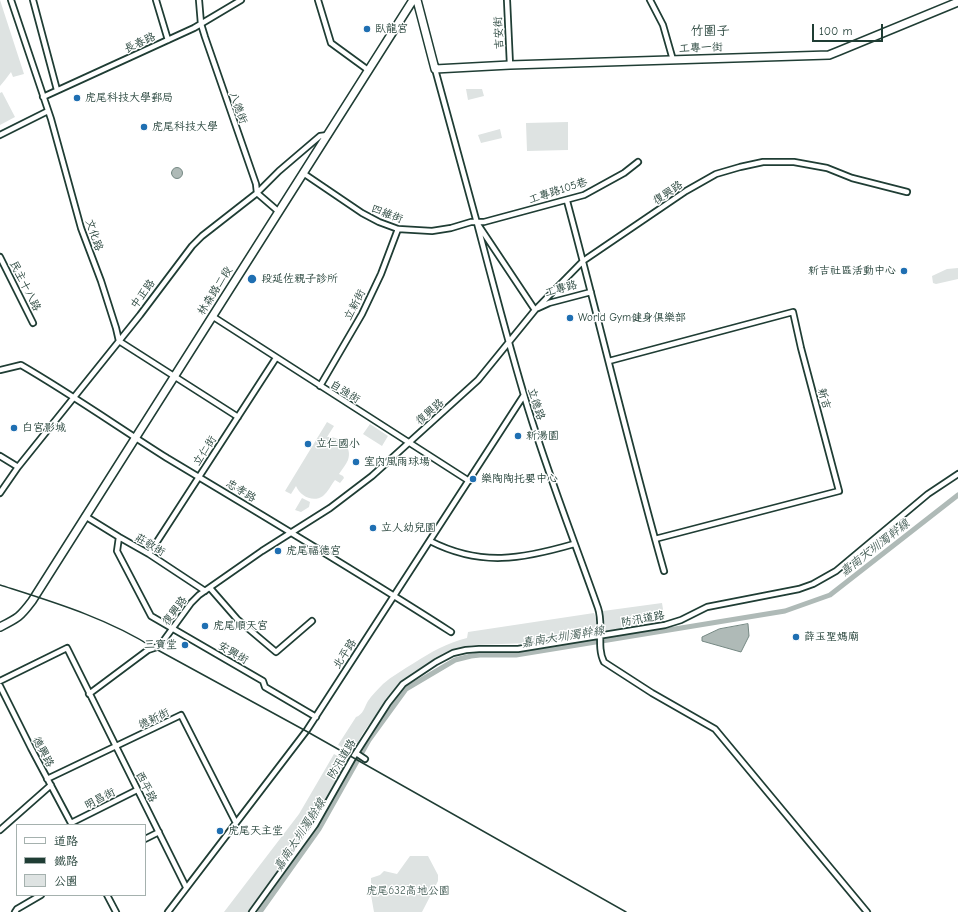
<!DOCTYPE html>
<meta charset="utf-8">
<style>
body{margin:0}
#map{position:relative;width:958px;height:912px;overflow:hidden;background:#fff;font-family:"Comic Neue","LXGW WenKai TC",sans-serif}
canvas{display:block}
.legend{position:absolute;left:16px;top:824px;width:130px;height:72px;box-sizing:border-box;background:#fff;border:1px solid #a5b1ae;margin:0;padding:5px 7px;list-style:none;font-size:12px;color:#1f3d34}
.legend li{display:flex;align-items:center;gap:8px;height:20px}
.legend b{width:20px;border:1px solid #a5b1ae}
.scale{position:absolute;left:812px;top:24px;width:71px;height:18px;box-sizing:border-box;border:2px solid #1f3d34;border-top:0;padding-left:5px;font-size:12px;line-height:14px;white-space:nowrap;color:#1f3d34;-webkit-text-stroke:3px #fff;paint-order:stroke}
</style>
<div id="map">
<canvas width="958" height="912"></canvas>
<ul class="legend">
<li><b style="height:5px;background:#fff"></b>道路</li>
<li><b style="height:5px;background:#1f3d34"></b>鐵路</li>
<li><b style="height:11px;background:#dee3e2"></b>公園</li>
</ul>
<div class="scale">100 m</div>
</div>
<script>
const g = document.querySelector('canvas').getContext('2d');
g.lineJoin = 'round';
function fillPath(path, color) { g.fillStyle = color; g.fill(path, 'evenodd'); }
function stroke(path, color, width, dash) { g.strokeStyle = color; g.lineWidth = width; g.lineCap = dash ? 'butt' : 'round'; g.setLineDash(dash || []); g.stroke(path); }
function label(font, color, halo, rows, align = 'center') {
  g.font = font + ' "Comic Neue","LXGW WenKai TC",sans-serif'; g.lineWidth = 3; g.setLineDash([]); g.textBaseline = 'middle'; g.strokeStyle = halo; g.fillStyle = color; for (const [text, x, y, turn = 0] of rows) {
    g.save(); g.translate(x, y); g.rotate((+turn || 0) * Math.PI / 180); g.textAlign = isNaN(turn) ? turn : align; if (halo) g.strokeText(text, 0, 0); g.fillText(text, 0, 0); g.restore();
  }
}
fillPath(new Path2D(`
 M0 0 24 74 13 77 11 72 5 80 0 86Z
 M466 89H482L484 96 468 100Z
 M2 92 15 117 0 125V93Z
 M568 122V150L527 151 526 123Z
 M500 129 502 138 481 143 478 135Z
 M958 268V279L936 284 933 283 932 276 947 269Z
 M327 422 334 426 327 437C339 436 353 446 348 460 346 465 342 469 339 474L343 476 344 478 340 483 335 480C331 485 328 492 323 496 313 503 300 496 296 486L291 494 285 491Z
 M370 424 388 436 382 446 363 434Z
 M302 498 310 502 309 507 301 512 295 510Z
 M662 603 665 622 663 616H661L639 620V626L605 631 603 611Z
 M594 613 597 621V633L530 643 472 645 450 651 412 673 396 687 363 733 353 751H349L338 745 356 717C363 715 365 706 368 701 372 695 378 689 383 684 392 676 403 670 414 663 431 652 447 643 467 638L468 632Z
 M334 754 348 762 302 839 249 912H224L299 814Z
 M410 856H428L438 875V881L422 912H374L371 895V878L380 875 384 871 397 874Z`), '#dee3e2');
const water = new Path2D(`
 M171.5 173a5.5 5.5 0 1 1 11 0a5.5 5.5 0 1 1-11 0Z
 M748 624 749 636 741 652 702 641V637L719 629Z`);
fillPath(water, '#afbab7');
stroke(water, '#758883', 1);
stroke(new Path2D(`
 M260 912 319 829 369 740 406 689 455 660 471 656 480 655H516L785 611 830 595 958 495`), '#afbab7', 5);
const street = new Path2D(`
 M11 0 51 119 81 228 101 281 116 328 119 341 238 417
 M33 0 57 90
 M156 0 168 40
 M199 0 201 24 205 37 256 184 257 193 279 212
 M318 0 331 43 368 70
 M507 0 510 65
 M650 0 663 25 673 60
 M435 69 477 223 535 310
 M43 97 194 28 241 0
 M0 135 48 111
 M303 173 362 213 379 222 398 229 432 231 451 228 471 222H484L584 195 624 173 638 162
 M567 201C600 324 629 448 664 571
 M477 223C492 280 507 338 524 395 545 467 573 537 598 608 604 625 596 647 604 662L652 693 715 729 867 912
 M0 257 33 323
 M538 308 549 303 591 292
 M212 316 469 481
 M609 361 793 312 801 348 839 491 655 539
 M0 370 21 365C71 394 118 427 167 458 262 515 358 572 451 632
 M320 386 362 314 381 274 398 229
 M0 456 18 467
 M0 493 18 467 140 315 192 246 202 236 257 193 279 171 320 136 328 135
 M85 516 119 537 149 554 205 591
 M119 537 117 551 151 616 263 681 265 687 316 717
 M430 541C481 567 522 559 574 544
 M149 554 276 358
 M210 588 237 619 276 652 312 621
 M0 681 67 648 186 887
 M0 686 31 748 72 825
 M89 694 148 650 157 647 164 640 191 603 199 595 262 551 330 508 372 476 478 380 535 310 583 261 686 191 716 174 740 167 763 162H794L827 168 852 178 907 192
 M356 753 365 759
 M47 779 181 715 236 823
 M71 823 137 790
 M0 830 51 785
 M145 839 159 832
 M107 895 116 912
 M15 912 17 909 41 895
 M168 912 307 730 524 395
 M252 912 315 825 354 756 388 703 403 684 436 662 453 653 466 650 479 649H518L665 625 681 620 707 607 799 589 813 584 836 571 928 494 958 474`);
const secondary = new Path2D(`
 M417 0 435 69 510 65 829 55 839 51 958 2
 M0 627C18 618 20 617 32 601L413 0`);
stroke(street, '#1f3d34', 8);
stroke(secondary, '#1f3d34', 10);
stroke(street, '#fff', 4.5);
stroke(secondary, '#fff', 7);
stroke(new Path2D(`
 M0 585C53 602 107 618 154 648L306 731 626 912`), '#1f3d34', 1.5);
for (const [x, y, r, color] of [
 [367,29,4,"#1f6fb2"],
 [77,98,4,"#1f6fb2"],
 [144,127,4,"#1f6fb2"],
 [904,271,4,"#1f6fb2"],
 [252,279,5,"#1f6fb2"],
 [570,318,4,"#1f6fb2"],
 [14,428,4,"#1f6fb2"],
 [518,436,4,"#1f6fb2"],
 [308,444,4,"#1f6fb2"],
 [356,462,4,"#1f6fb2"],
 [473,479,4,"#1f6fb2"],
 [373,528,4,"#1f6fb2"],
 [278,551,4,"#1f6fb2"],
 [205,626,4,"#1f6fb2"],
 [796,637,4,"#1f6fb2"],
 [185,645,4,"#1f6fb2"],
 [220,831,4,"#1f6fb2"]
]) { const dot = new Path2D(); dot.arc(x, y, r, 0, 2 * Math.PI); g.fillStyle = color; g.fill(dot); stroke(dot, '#fff', 1.5); }
label('11px', '#1f3d34', '#fff', [
 ["臥龍宮",375,29],
 ["虎尾科技大學郵局",85,98],
 ["虎尾科技大學",152,127],
 ["新吉社區活動中心",896,271,"right"],
 ["段延佐親子診所",261,279],
 ["World Gym健身俱樂部",578,318],
 ["白宮影城",22,428],
 ["新湯園",526,436],
 ["立仁國小",316,444],
 ["室內風雨球場",364,462],
 ["樂陶陶托嬰中心",481,479],
 ["立人幼兒園",381,528],
 ["虎尾福德宮",286,551],
 ["虎尾順天宮",213,626],
 ["薛玉聖媽廟",804,637],
 ["三寶堂",177,645,"right"],
 ["虎尾天主堂",228,831]
], 'left');
label('11px', '#1f3d34', '#fff', [
 ["吉安街",499,33,-93],
 ["長春路",140,43,-25],
 ["工專一街",701,48,-2],
 ["八德街",238,108,70],
 ["工專路105巷",558,191,-18],
 ["復興路",668,193,-34],
 ["四維街",387,214,21],
 ["文化路",94,235,71],
 ["民主十八路",25,286,63],
 ["工專路",561,289,-16],
 ["林森路二段",215,291,-58],
 ["中正路",143,294,-54],
 ["立新街",355,305,-62],
 ["自強街",345,392,32],
 ["新吉",824,399,74],
 ["立德路",536,404,72],
 ["復興路",430,412,-42],
 ["立仁街",205,451,-57],
 ["忠孝路",241,491,31],
 ["莊敬街",150,545,31],
 ["復興路",175,611,-53],
 ["防汛道路",643,619,-10],
 ["安興街",233,653,30],
 ["北平路",345,654,-57],
 ["德新街",154,719,-26],
 ["德興路",43,752,62],
 ["防汛道路",342,759,-59],
 ["西平路",146,787,63],
 ["明昌街",100,799,-27]
]);
label('11px', '#455e57', '#fff', [
 ["虎尾632高地公園",408,891]
]);
label('italic 12px', '#4a625b', '#fff', [
 ["嘉南大圳濁幹線",875,548,-38],
 ["嘉南大圳濁幹線",563,637,-9],
 ["嘉南大圳濁幹線",300,835,-57]
]);
label('13px', '#1f3d34', '#fff', [
 ["竹圍子",710,31]
]);
</script>
